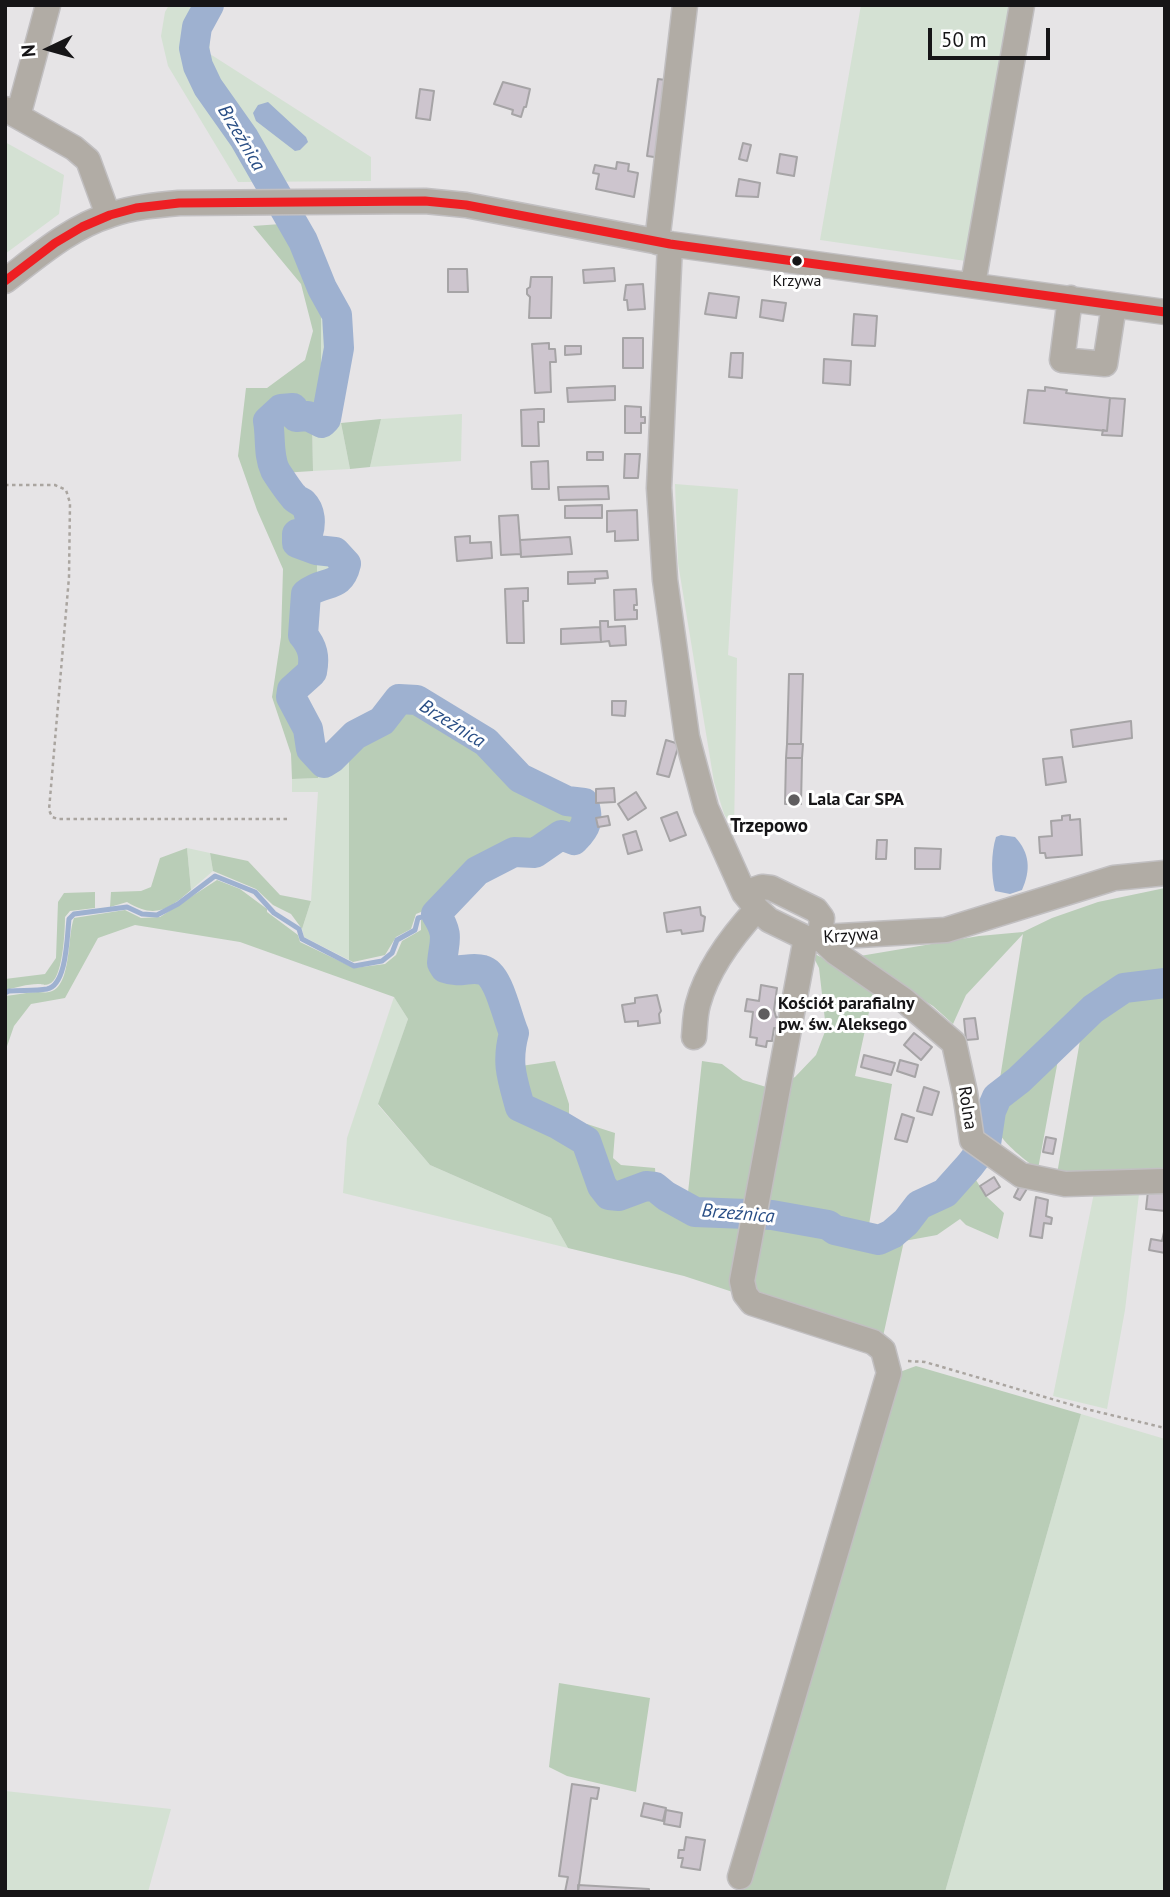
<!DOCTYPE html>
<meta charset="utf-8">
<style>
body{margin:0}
#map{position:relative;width:1170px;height:1897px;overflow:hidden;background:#e6e4e6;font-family:"PT Sans",sans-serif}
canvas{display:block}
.frame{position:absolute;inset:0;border:7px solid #161517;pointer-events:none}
.north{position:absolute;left:14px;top:14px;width:70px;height:70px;-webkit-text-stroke:5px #fff;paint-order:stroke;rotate:265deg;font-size:19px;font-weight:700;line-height:28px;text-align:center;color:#161517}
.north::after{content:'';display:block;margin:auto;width:24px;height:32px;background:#161517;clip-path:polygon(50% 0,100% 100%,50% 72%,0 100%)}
.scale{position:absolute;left:928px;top:28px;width:122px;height:32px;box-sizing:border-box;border:4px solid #161517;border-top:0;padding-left:9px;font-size:21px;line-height:24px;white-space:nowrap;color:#161517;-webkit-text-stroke:5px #fff;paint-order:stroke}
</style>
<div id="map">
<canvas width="1170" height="1897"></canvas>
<div class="frame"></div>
<div class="north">N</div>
<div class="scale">50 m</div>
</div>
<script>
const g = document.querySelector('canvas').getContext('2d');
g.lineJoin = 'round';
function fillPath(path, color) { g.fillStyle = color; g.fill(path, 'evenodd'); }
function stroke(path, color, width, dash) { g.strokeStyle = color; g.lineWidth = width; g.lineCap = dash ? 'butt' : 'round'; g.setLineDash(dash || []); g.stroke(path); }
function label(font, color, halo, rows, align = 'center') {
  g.font = font + ' "PT Sans",sans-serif'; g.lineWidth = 6; g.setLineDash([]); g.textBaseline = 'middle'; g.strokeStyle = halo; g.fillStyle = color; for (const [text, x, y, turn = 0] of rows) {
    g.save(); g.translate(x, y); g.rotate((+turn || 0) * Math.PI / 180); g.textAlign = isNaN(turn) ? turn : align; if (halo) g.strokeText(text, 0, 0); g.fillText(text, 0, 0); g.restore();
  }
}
fillPath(new Path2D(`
 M169 5H219L209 28 210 54 371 157V181L238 182 168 66 161 36 165 12Z
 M861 5H1012L966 261 820 240Z
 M5 142 64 175 59 214 5 254Z
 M321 295 333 316 334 352 321 420Z
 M462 414 461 461 370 467 381 419Z
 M312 422 321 429 328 424 341 423 350 469 313 471Z
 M675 484 738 489 728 655 737 658 734 831 724 814 714 782 678 563Z
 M317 555H334L342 566 341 573 334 580 317 582Z
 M349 746V960L304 937 302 929 311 901 318 792H292V779L318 778 319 764 328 768Z
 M187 848 210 853 213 871 191 890Z
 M394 997 408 1019 378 1105 430 1165 551 1218 568 1248 343 1193 347 1138Z
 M1140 1186 1125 1310 1107 1409 1053 1396 1095 1188Z
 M1081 1414 1165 1439V1892H945Z
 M5 1791 171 1809 148 1892H5Z`), '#d4e1d3');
fillPath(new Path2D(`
 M281 224 288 230 321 295V420L310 413H297L294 406 282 405 265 418C271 455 265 483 302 507L308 528 306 530 295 532 292 541 296 547 317 555V582L304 592C302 604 297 620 299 632 300 645 318 656 307 674 302 680 293 684 287 694L306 734 307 751 319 764 318 778 292 779 291 754 272 697 281 637 283 569 257 510 238 456 246 388H267L305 360 313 331 301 284 253 226Z
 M282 411 291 412 293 419 312 422 313 471 282 473C270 463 275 453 276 441 277 436 273 428 272 424Z
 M381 419 370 467 350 469 341 423Z
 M400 702H413L484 745 508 767 520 782 563 802 578 804 583 811V828L574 835C557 829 547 840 533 849 515 842 505 854 489 861 484 864 478 865 474 867 468 871 465 879 461 885 449 899 433 908 416 914L411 929 396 937 385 955 353 962 349 960V746L357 737 384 724Z
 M187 848 191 890C168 910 155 919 127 902L110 907 111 892 141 891 151 887 160 858Z
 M210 853 248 861 280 895 311 901 302 929 291 914 273 905 256 889 213 871Z
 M217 880 240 889 267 909V912L298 935 300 942 354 968 385 964 396 955 402 941 421 930V920L431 919 442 939 439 969 458 978 472 972H482C499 989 502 1012 511 1034L498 1060 504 1064 515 1110 554 1126 585 1143C587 1156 590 1165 595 1176 601 1191 598 1195 611 1206L646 1189H655L664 1200 673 1201 687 1214 739 1216 797 1225 860 1239 876 1247 898 1236V1232C907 1227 908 1223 914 1216 921 1208 935 1202 945 1200L954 1187 971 1172 986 1196 1004 1213 998 1239 966 1225 960 1219 937 1235 904 1241 882 1341 684 1276 568 1248 551 1218 430 1165 378 1104 408 1019 394 997 240 942 135 925 98 938 65 998 31 1004 14 1026 5 1052V996C16 995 27 992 38 992 42 992 46 993 49 992 72 988 67 936 74 918L125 910 141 918 160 917Z
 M1165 888V979L1122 985 1086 1010 998 1091 1023 934 966 995 953 1024 933 1006 854 957 979 936 1023 932 1052 918 1098 902Z
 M95 892V908L70 911 65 917C65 930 63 980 49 984 43 986 44 984 38 984 27 984 15 988 5 990V979L45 974 56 958 58 902 64 893Z
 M811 952 844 969 874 989 855 1076 892 1084 868 1231 845 1230 833 1222 772 1205 703 1209 687 1202 702 1061 722 1064 743 1080 773 1089 795 1077 816 1055 826 1029 819 968Z
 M1165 988V1171L1057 1174 1083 1023 1127 991Z
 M1060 1049 1038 1169C1028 1163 1002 1142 998 1131 995 1122 997 1112 1000 1103L1025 1085V1078Z
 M555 1061 569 1104V1126L521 1103 514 1067Z
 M587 1124 615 1133 613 1158 621 1165 655 1168 656 1183C641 1182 638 1187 625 1191 599 1199 594 1155 590 1138L581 1132Z
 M916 1366 1081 1414 945 1892H741L897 1373Z
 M559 1683 650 1698 636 1792 567 1776 549 1767Z`), '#b9cdb7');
fillPath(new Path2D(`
 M268 102 306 137 308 142 300 150 295 151 256 121 253 113 258 105Z
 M1001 835 1015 837C1030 853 1031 870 1022 890L1010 894 995 891C991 875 991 853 996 837Z`), '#9eb1d0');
stroke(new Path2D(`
 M5 993 9 991C21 990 35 991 47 989 67 985 67 936 69 919L74 914 127 907 142 914 157 915 178 904 215 876 255 892 274 913 299 929 302 939 354 966 382 961 392 953 397 940 415 930 418 918 436 914`), '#9eb1d0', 5);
stroke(new Path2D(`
 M209 5 197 27 194 48 198 66 208 87 244 138 303 241 322 288 337 315 339 348 326 419 322 423 308 416 296 417 293 408 281 409 268 421C271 437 268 455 275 470 276 472 292 496 294 497 296 500 300 501 303 503 311 511 311 524 308 534H297V543L316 550 335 552 346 564C340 590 325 579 306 594L303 635C313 647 315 657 312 672L292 690 291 697 308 729 311 749 324 763 332 758 355 735 382 721 399 699 417 700 486 742 520 778 567 801 584 803C589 820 587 827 574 840L561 835 535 853 514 852 477 871 436 914C450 936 444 940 442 963L445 968C461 974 469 966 483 970 499 974 507 1018 514 1033 506 1063 512 1078 520 1107L559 1125 586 1141 602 1186 609 1195 619 1196 646 1186 655 1187 666 1196 695 1212 772 1215 828 1225 835 1230 879 1240 892 1234 906 1222 919 1205 945 1193 970 1165 986 1144 991 1111 997 1097 1019 1080 1093 1009 1124 988 1165 983`), '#9eb1d0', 30);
const building = new Path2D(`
 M658 79 673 81 661 158 647 156Z
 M503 82 530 89 526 107H524L521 117 512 114 513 110 494 104Z
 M420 89 434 91 430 120 416 118Z
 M743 143 751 145 747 161 739 159Z
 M780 154 797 157 794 176 777 173Z
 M617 162 629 164 628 171 638 173 634 197 596 189 599 174 593 173 595 165 616 169Z
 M739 179 760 183 758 197 736 196Z
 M614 268 615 281 584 283 583 270Z
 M448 269H467L468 292H448Z
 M531 277H552L551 318H529L530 297 527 294V289L530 287Z
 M643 284 645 309 628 310 627 300H624L626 285Z
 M709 293 739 297 736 318 705 314Z
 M762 300 786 303 783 321 760 317Z
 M854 314 877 316 875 346 852 345Z
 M623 338H643V368H623Z
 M549 343V349H555L556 362H550L551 392 535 393 532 344Z
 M565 346H581V354L565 355Z
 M731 353H743L742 378 729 377Z
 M824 359 851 361 850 385 823 383Z
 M615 386V400L568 402 567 388Z
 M1045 387 1067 390 1066 393 1110 398 1107 431 1024 423 1028 390 1045 391Z
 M1110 398 1125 399 1122 436 1102 435 1103 430 1107 431Z
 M625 406 641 407V417H645V423H641V433H625Z
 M538 409H544V422H538L539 446H522L521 410Z
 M587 452H603V460H587Z
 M625 454H640L638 478H624Z
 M548 461 549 489H532L531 462Z
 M608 486 609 499 559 500 558 487Z
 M602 505V518H565V506Z
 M637 510 638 540 615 541V531L607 532V511Z
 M518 515 521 554 501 555 499 516Z
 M470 536V543L491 542 492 558 457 561 455 537Z
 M570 537 572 554 521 557 520 540Z
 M607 571 608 578 595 579V583L568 584V572Z
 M528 588V601H523L524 643H507L505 589Z
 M636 589 637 605H634V610H637V619L615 620 614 590Z
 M600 621H608V627L625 626 626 645 610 646 609 641 601 642Z
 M600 627 601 642 561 644V629Z
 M789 674H803L801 744H787Z
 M612 701H626L625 716 612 715Z
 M1131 721 1132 738 1073 747 1071 730Z
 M666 740 679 744 669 777 657 774Z
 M787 744H803L802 758H786Z
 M1062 757 1066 782 1046 785 1043 759Z
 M786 758H802L801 804H785Z
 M614 788 615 802 596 803V789Z
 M636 792 646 808 628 820 618 804Z
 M677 812 686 835 670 841 661 818Z
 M1070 815V820L1080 819 1082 855 1046 858 1045 853H1040L1039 837 1052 836 1051 821 1062 820V816Z
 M608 816 610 825 598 827 596 818Z
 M636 831 642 850 628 854 623 835Z
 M877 840H887L886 859H876Z
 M915 848 941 849 940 869H915Z
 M700 907 701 915 705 917 703 931 682 934 681 930 667 932 664 913Z
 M761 985 777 988 774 1010 776 1017 783 1018 782 1029 774 1028 772 1041H767L766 1047 756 1045 757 1038 750 1037 753 1012 745 1011 747 999 759 1001Z
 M657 995 661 1011 659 1014 660 1023 638 1026V1021L625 1022 622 1005 635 1003V998Z
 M975 1018 978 1039 966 1040 964 1019Z
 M914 1033 932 1047 921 1060 904 1045Z
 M864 1055 895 1063 891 1075 861 1067Z
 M900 1060 918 1065 915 1077 897 1071Z
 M924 1087 939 1092 932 1115 917 1111Z
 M902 1114 914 1118 907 1142 895 1139Z
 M1046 1137 1056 1139 1053 1154 1043 1152Z
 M994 1177 1000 1187 986 1196 980 1186Z
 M1021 1183 1028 1187 1020 1200 1014 1197Z
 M1148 1191 1165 1192V1211L1146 1209Z
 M1036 1197 1048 1200 1046 1216 1052 1218 1051 1224 1044 1223 1042 1238 1030 1236Z
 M1164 1232 1165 1253 1149 1250 1151 1239 1162 1241Z
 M572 1784 599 1788 597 1799 591 1798 578 1892H565L568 1877 559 1876Z
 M644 1803 666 1808 663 1821 641 1816Z
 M666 1810 682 1813 680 1827 664 1824Z
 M686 1837 705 1840 700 1870 681 1867 683 1858H678L679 1850H684Z
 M578 1885 649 1889V1892H578Z`);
fillPath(building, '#cdc5ce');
stroke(building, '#a6a4a6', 2);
const minor = new Path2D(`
 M5 109 74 148 88 160 108 215
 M18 116 48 5
 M657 242 685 5
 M670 244 659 488 665 580 687 737 706 808 744 893 757 909 769 920 806 938 946 930 1114 878 1165 873
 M5 281C38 256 71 227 110 215 133 207 156 205 179 203L425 201 466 205 670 244 1165 312
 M973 284 1022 5
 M1070 298 1062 360 1105 364 1114 305
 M744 893 762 887 771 888 816 910 822 918 820 938 836 953 904 1000 954 1043 965 1093 972 1140 1021 1175 1065 1184 1165 1181
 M694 1037C695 1026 695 1014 698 1004 707 970 733 935 757 909
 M740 1877 889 1373 883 1350 873 1342 752 1303 745 1294 742 1281 806 938`);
stroke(minor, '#c1bfc1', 27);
stroke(new Path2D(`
 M5 485H55L66 490 70 503 69 577 49 810 52 817 58 819H289
 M908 1361 925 1362 1086 1409 1165 1428`), '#aaa5a0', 2.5, [3.5, 3.5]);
stroke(minor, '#b1aca5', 24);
stroke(new Path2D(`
 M5 281 55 243 82 227 110 215 136 208 179 203 425 201 466 205 670 244 1165 312`), '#ee1f23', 9);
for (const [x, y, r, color] of [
 [797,261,6,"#161517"],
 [794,800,7,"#5f5d5f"],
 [764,1014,7,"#5f5d5f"]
]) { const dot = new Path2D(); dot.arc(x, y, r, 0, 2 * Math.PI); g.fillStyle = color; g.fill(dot); stroke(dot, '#fff', 2.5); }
label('16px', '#161517', '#fff', [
 ["Krzywa",797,281]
]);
label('bold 18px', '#161517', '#fff', [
 ["Lala Car SPA",808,800],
 ["Kościół parafialny",778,1004],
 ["pw. św. Aleksego",778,1025]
], 'left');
label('18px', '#161517', '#fff', [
 ["Krzywa",851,936,-4],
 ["Rolna",967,1108,81]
]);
label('italic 19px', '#294e85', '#fff', [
 ["Brzeźnica",241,138,59],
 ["Brzeźnica",452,724,32],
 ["Brzeźnica",738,1214,5]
]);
label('bold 19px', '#161517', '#fff', [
 ["Trzepowo",769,827]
]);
</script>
